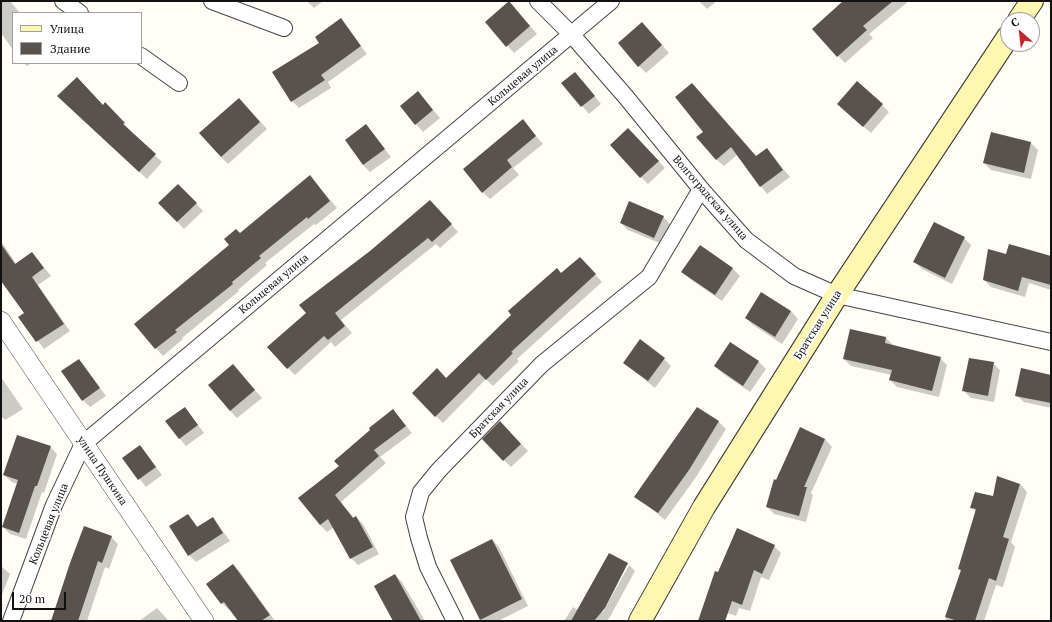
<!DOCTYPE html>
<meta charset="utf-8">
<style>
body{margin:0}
#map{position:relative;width:1052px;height:622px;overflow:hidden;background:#fffdf5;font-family:"PT Serif",serif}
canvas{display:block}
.frame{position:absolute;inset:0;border:2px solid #111;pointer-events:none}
.legend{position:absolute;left:12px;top:12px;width:130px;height:52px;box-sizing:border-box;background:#fff;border:1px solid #a0a0a0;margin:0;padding:5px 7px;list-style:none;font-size:12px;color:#111}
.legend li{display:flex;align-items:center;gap:8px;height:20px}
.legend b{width:20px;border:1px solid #a0a0a0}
.north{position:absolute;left:1000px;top:12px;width:40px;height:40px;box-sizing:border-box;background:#fff;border:1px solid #a0a0a0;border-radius:50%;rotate:332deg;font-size:11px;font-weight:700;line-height:16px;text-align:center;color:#111}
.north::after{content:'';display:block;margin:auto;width:14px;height:18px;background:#c4262e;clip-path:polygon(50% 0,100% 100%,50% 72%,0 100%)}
.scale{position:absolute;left:12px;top:592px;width:54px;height:18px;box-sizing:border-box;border:2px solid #111;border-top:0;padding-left:5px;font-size:12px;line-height:14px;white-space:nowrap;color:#111;-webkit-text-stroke:3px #fff;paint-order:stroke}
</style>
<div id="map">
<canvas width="1052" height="622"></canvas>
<div class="frame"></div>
<ul class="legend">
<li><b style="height:5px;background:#fff6b0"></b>Улица</li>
<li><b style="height:11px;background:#5a524d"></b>Здание</li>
</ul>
<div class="north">С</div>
<div class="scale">20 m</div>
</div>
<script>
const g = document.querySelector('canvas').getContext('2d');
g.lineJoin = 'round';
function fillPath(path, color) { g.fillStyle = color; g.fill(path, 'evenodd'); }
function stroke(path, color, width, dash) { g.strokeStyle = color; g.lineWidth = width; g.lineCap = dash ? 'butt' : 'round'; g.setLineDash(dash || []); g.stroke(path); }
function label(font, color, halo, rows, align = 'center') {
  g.font = font + ' "PT Serif",serif'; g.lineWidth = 4; g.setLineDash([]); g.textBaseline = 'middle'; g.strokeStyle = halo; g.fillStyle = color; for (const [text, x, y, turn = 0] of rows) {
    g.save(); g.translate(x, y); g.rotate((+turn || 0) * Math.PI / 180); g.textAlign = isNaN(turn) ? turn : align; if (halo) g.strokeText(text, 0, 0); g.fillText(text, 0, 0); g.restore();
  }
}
fillPath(new Path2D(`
 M1 1H10L20 13H13V50L1 33Z
 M307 1H323L314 8Z
 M699 1H717L707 9Z
 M853 1H909L869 34 873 38 845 63 813 29Z
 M516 10 537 34 514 53 486 22Z
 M341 20 367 54 328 82 331 88 299 108 292 101 321 43Z
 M649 30 669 53 646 73 639 66Z
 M24 63H31L27 66Z
 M582 80 601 104 589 114 563 83Z
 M425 100 440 118 423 132 401 107Z
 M65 103 103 106 105 104 131 131 130 132 162 162 147 179Z
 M882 105 889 112 871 133 845 111Z
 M246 106 267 129 228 164 221 157Z
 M721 117 756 157 767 149 790 177 767 194 737 155 724 166 716 159Z
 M523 121 543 144 513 168 519 175 490 199 483 192Z
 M366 126 391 157 370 172 363 165Z
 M991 134 1031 143 1038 150 1031 179 991 170 984 163Z
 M635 136 665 168 648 184 641 177Z
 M310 176 337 208 316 225 314 224 265 263 267 265 238 290 239 291 182 338 183 339 163 356 135 324 231 245Z
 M178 185 203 211 184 229 160 203Z
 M437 208 458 232 440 248 436 244 341 320 352 333 335 347 331 342 295 375 288 368 307 314Z
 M663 217 670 224 662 244 628 230 621 223Z
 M964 238 971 245 952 284 922 269 915 262Z
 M1 241 17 265 32 253 51 276 38 285 70 331 44 349 20 317 26 313 1 280Z
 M700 246 733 269 740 276 722 301 690 279 683 272Z
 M1007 255 1051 257V290L1029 283 1025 297 991 287 984 280Z
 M587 265 602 282 517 359 519 361 493 386 486 379 443 423 413 393 446 379 512 315 562 274Z
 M791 311 798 319 782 344 753 325 746 318Z
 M886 338 893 345 940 358 947 365 939 397 897 387 890 380 892 375 851 366 844 359Z
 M731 343 759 362 766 369 750 392 722 373 715 366Z
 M664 359 671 366 655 388 624 363Z
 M79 360 106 396 90 407 83 400Z
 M993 363 1000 370 994 402 971 398 964 391Z
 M233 365 262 398 237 418 230 411Z
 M1051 376V408L1024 402 1016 395Z
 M1 377 23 409 5 420 1 416Z
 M185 408 204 433 186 446 179 438Z
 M697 408 719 422 726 429 696 477 665 520 636 496Z
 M393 410 412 433 380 457 386 463 341 502 354 518 356 517 363 524 379 554 358 565 351 558 334 527 327 532 320 525 340 466Z
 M800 428 825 439 832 447 811 493 813 495 806 522 774 514 767 507Z
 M507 429 528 451 511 467 504 460Z
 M140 446 162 475 146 487 123 458Z
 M50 447 57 454 44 493 42 492 26 539 10 534 3 527 18 484 12 482 4 475Z
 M1020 484 1027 492 1011 542 1015 547 1003 587 996 585 984 621H945L961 571 959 569 976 512 971 507Z
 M188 515 198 527 213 518 230 541 196 562 189 555Z
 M111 537 118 544 109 569 105 567 87 621H48L49 619 53 621Z
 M492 540 499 547 528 606 498 621H483L481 619Z
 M774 546 781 553 769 580 761 577 750 611 739 608 736 616 728 613 725 621H699Z
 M609 554 628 564 635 571 611 615 607 621H564L573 607 578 610ZM626 565H629L603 612 601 611Z
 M233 565 240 572 275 621H239L231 609 229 610 222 603Z
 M1 566 10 574 1 597Z
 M395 575 402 582 425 621H394Z
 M157 608 169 621H139Z`), '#0003');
fillPath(new Path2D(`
 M509 1 530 26 506 47 485 22Z
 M843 1H893L863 26 867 30 837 57 812 29Z
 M341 18 361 46 321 75 325 80 291 102 272 72 319 43 315 37Z
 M642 22 662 45 638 67 618 43Z
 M575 72 595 96 581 107 561 83Z
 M77 77 103 105 105 102 125 123 123 124 156 154 139 172 57 96Z
 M857 81 883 104 863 127 837 104Z
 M692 83 756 156 767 148 783 170 760 187 731 147 716 160 696 137 703 132 675 97Z
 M418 91 433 110 415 125 400 106Z
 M239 98 260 122 221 157 199 133Z
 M523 119 536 136 507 160 512 167 482 193 463 169Z
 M366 124 385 149 363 165 345 140Z
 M628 128 659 161 640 178 610 145Z
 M991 132 1031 142 1024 173 983 163Z
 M310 175 330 201 308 219 307 217 259 256 261 258 232 282 233 284 175 330 177 332 155 349 134 324 229 245 224 239 236 229 240 233Z
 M178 184 197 203 177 222 158 203Z
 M430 200 452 224 432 242 428 238 335 313 345 326 328 340 324 336 287 369 267 347 306 313 299 305 370 251Z
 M629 201 664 216 654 238 620 223Z
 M934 222 965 237 945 278 913 262Z
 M1 244 15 264 32 252 44 268 32 277 64 324 36 342 18 317 24 313 1 281Z
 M1009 244 1051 256V285L1022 277 1018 291 983 280 988 249 1006 254Z
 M700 245 733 268 715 295 681 272Z
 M580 257 596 274 511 352 513 353 486 380 479 373 435 417 412 393 437 368 446 378 511 315 508 311 557 268 561 273Z
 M761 292 791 311 775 337 745 318Z
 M850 329 886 337 885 343 941 357 932 391 889 380 892 370 843 359Z
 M640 339 665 358 648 381 623 363Z
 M730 342 759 361 743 386 714 366Z
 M969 358 994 362 988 396 962 391Z
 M79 359 100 388 82 401 61 371Z
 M233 364 255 390 230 411 208 385Z
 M1021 368 1051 375V403L1015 396Z
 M185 407 198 425 179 439 165 421Z
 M697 407 719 421 689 470 658 513 634 497Z
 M393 409 406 426 374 450 379 456 335 495 353 518 356 516 373 547 350 559 328 519 320 525 298 498 339 466 334 461 370 430 369 428Z
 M500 421 521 444 503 461 482 439Z
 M800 427 825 439 804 487H807L799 516 766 507 774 479 776 480Z
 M17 435 51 446 37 486H35L19 533 2 527 18 480 3 475Z
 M140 445 156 467 138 480 122 458Z
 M997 476 1020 484 1003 537 1009 539 996 581 989 578 975 621H958L945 617 961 570 958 569 976 509 970 508 975 492 993 496Z
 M188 514 197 527 213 517 223 533 188 556 169 526Z
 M84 526 112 536 102 563 98 561 78 621H51L70 563Z
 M737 528 775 545 762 574 754 570 742 605 732 601 725 621H698L715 571 718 572Z
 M492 539 522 599 480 620 450 560Z
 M609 553 628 563 605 608 594 621H571Z
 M233 564 270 615 261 621H238L224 602 221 604 206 584Z
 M395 574 421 621H393L374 586Z`), '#5a524d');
const minor = new Path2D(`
 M63 1 80 13
 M212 1 284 28
 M538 1 572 35 626 97 701 189 746 240 794 276 837 295 1051 342
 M141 56 179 83
 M11 621 54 505 83 444 611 1
 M455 621 428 567 419 538 414 517 421 492 439 470 542 364 649 277 701 189`);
const tertiary = new Path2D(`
 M1 321 204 621`);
const secondary = new Path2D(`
 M1019 20 1032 1
 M640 621 704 507 837 295 1008 37`);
stroke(minor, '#444', 18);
stroke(tertiary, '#444', 20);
stroke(secondary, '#333', 24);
stroke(minor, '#fff', 16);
stroke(tertiary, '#fff', 19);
stroke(secondary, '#fff6b0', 22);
label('11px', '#111', '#fff', [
 ["Кольцевая улица",523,76,-40],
 ["Волгоградская улица",710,198,49],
 ["Кольцевая улица",274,284,-40],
 ["Братская улица",818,325,-58],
 ["Братская улица",499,408,-46],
 ["улица Пушкина",102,471,56],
 ["Кольцевая улица",49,524,-68]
]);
</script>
